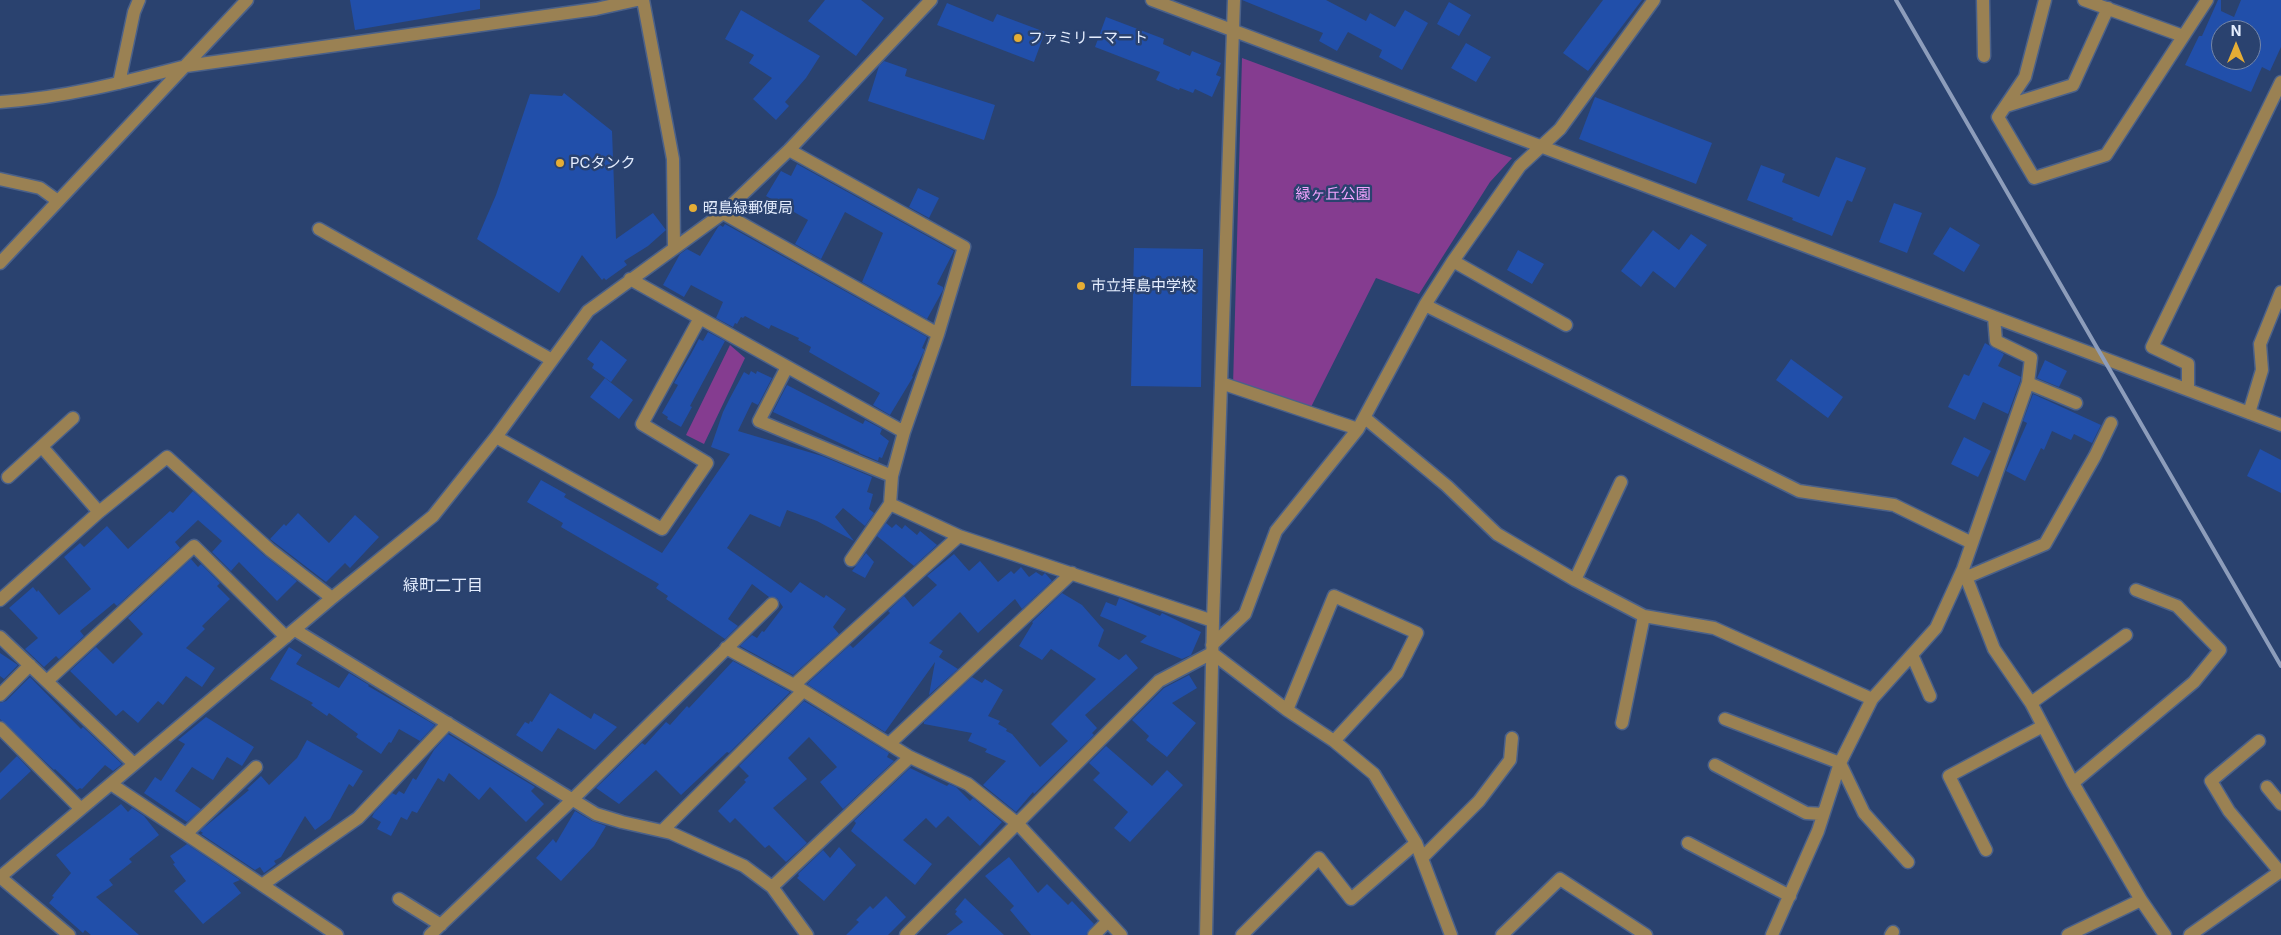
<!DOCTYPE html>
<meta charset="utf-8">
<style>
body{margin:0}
#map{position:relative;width:2281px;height:935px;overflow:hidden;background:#2a426f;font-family:Inter,sans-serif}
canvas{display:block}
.north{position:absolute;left:2211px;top:20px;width:50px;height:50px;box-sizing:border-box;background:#2a426f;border:1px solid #7486a8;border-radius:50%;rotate:0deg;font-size:14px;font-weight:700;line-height:20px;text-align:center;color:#e4edfe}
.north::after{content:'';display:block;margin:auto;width:18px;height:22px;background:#e5ad35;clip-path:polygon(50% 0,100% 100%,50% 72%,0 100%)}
</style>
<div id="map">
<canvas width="2281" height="935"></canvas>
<div class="north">N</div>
</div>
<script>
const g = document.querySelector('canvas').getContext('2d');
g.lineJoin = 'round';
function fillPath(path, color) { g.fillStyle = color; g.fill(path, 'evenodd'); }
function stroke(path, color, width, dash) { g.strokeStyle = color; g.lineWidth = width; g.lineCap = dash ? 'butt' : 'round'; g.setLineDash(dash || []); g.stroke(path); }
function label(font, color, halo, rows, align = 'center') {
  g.font = font + ' Inter,"Noto Sans JP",sans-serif'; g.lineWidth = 5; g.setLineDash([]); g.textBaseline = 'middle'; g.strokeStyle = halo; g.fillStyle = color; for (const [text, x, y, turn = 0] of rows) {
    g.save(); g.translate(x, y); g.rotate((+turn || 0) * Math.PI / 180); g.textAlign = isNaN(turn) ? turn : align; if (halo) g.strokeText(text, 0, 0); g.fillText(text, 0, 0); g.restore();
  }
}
fillPath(new Path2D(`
 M1242 58 1512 158 1490 182 1419 294 1376 278 1310 409 1233 386Z
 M730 345 745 358 704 444 686 435Z`), '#853c90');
fillPath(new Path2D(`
 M350 0H480V9L355 30Z
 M825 0H861L884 18 856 56 808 21Z
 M1242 0H1326L1366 21 1370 13 1395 27 1405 10 1428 23 1402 70 1379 57 1382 50 1348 32 1337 51 1319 41 1323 33Z
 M1603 0H1642L1588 71 1563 53Z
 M2218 0H2221V11L2234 17 2241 0H2281V47L2270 71 2262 67 2251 92 2185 65 2199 36H2202ZM2221 30H2251V60H2221Z
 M1449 2 1471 15 1459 36 1437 24Z
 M947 3 993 22 997 14 1045 32 1034 62 937 25Z
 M741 10 820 56 806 78 785 102 789 106 776 120 753 99 772 78 749 63 754 55 725 39Z
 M1106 17 1164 39 1163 44 1190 56 1192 51 1221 63 1216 75 1221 77 1212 97 1195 89 1193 93 1180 88 1179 90 1156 80 1160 72 1095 47Z
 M1466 43 1491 57 1476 82 1451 68Z
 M884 61 907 69 905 76 995 105 984 140 868 101 879 66Z
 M564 93 612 131 616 239 653 213 666 230 648 246 624 261 627 265 606 280 604 278 602 280 582 255 559 293 477 239 496 195 530 94 562 96Z
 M1595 97 1712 143 1696 184 1579 139Z
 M1836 157 1866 168 1852 202 1847 200 1832 236 1792 220 1793 218 1747 200 1761 165 1785 174 1782 182 1819 197Z
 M797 164 954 251 937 284 943 287V290L927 319 862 282 883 233 845 212 821 259 795 244 808 220 766 196 781 171 791 176Z
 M918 188 939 198 929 218 909 207Z
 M1894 203 1922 213 1907 253 1879 242Z
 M725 224 927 337 922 348 924 349V351L912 376 913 377 890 415 873 405 880 393 809 352 811 347 798 340 799 338 771 325 769 329 745 316 743 318 741 317 737 324 735 323 733 327 716 318 723 302 691 285 684 297 663 285 680 254 687 249 700 256 718 227 720 225 723 227Z
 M1950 227 1980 245 1964 272 1933 254Z
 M1653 230 1679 250 1691 234 1707 245 1675 288 1653 271 1641 287 1621 271Z
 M1134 248 1203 249 1201 387 1131 386Z
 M1518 250 1544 264 1532 284 1507 270Z
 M708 332 725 341 690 406 692 407 681 427 667 419 668 417 662 413 678 385 674 383 691 354 699 339 703 341Z
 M601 340 627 360 611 382 592 368 594 364 587 359Z
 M1985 343 2004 354 1998 366 2021 377 2020 381 2008 414 1983 402 1975 420 1948 407 1964 374 1969 376Z
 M1791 359 1843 397 1828 418 1776 380Z
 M2045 360 2067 371 2059 387 2037 378Z
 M751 371 756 374 757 371 772 378 758 405 752 402 738 431 822 456 872 477 867 492 873 494 869 509 874 513 865 526 843 508 835 517 854 541 817 521 787 510 780 527 750 514 727 548 791 593 800 582 824 598 826 595 846 609 833 627 839 634 793 675 740 646 752 635 757 638 762 631 764 632 783 607 777 598 769 597 752 584 728 619 738 626 725 639 666 599 668 596 656 588 659 584 561 527 563 523 527 502 541 480 566 494 564 497 662 553 730 454 711 447 723 412 730 398 744 372 749 375Z
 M605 378 633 400 619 419 590 397Z
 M787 385 863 424 865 420 882 429 880 434 889 441 882 458 879 457 878 461 859 453V452L773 412Z
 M2033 394 2101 425 2092 443 2074 434 2071 440 2052 431 2044 450 2041 448 2025 481 2006 471 2027 423 2023 421Z
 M1964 437 1991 451 1978 477 1951 464Z
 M2260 449 2281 460V493L2247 476Z
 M193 491 265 556 297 581 277 601 239 562 231 571 212 552 222 541 198 520 175 542 180 548 117 606 114 603 80 631 84 636 59 659 56 656 44 667 25 649 38 638 9 608 33 587 37 592 38 590 59 615 91 589 64 557 80 543 84 547 107 526 128 549 170 511 173 513Z
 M298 513 329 543 355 515 379 537 350 568 345 563 326 582 270 539 284 524 286 526Z
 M886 523 892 528 896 524 902 529 905 525 917 535 920 531 937 545 914 566 877 536Z
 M866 553 874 562 865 578 852 571Z
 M954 554 969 571 980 561 998 582 1011 571 1014 574 1021 567 1029 577 1036 572 1042 576 1045 573 1052 581 1022 609 1015 599 978 633 960 612 929 643 943 651 939 657 958 669 929 695 935 662 885 732 807 684 850 645 853 648 890 613 888 611 904 596 913 607 937 585 927 576Z
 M191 559 198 567 201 564 220 583 217 586 230 599 202 626 205 629 186 648 215 668 202 687 186 676 163 705 158 701 138 723 123 710 116 716 70 671 96 647 113 664 143 634 128 618Z
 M1062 593 1082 605 1104 630 1098 646 1119 660 1126 654 1138 668 1085 715 1097 728 1092 733 1094 735 1034 794 1033 792 1016 812 983 785 1006 761 985 752 987 749 968 741 972 733 924 724V722L972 677 982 683 985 679 1003 690 988 716 1000 721 998 724 1007 729 1006 731 1012 734 1040 767 1068 741 1051 724 1096 679 1051 649 1042 660 1019 646 1033 623 1032 622Z
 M1119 598 1160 616 1162 613 1201 632 1191 655 1182 659 1140 642 1147 636 1100 616 1106 602 1116 606Z
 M289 647 302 655 296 664 339 688 349 673 369 685 368 686 435 725 420 741 399 729 391 743 389 742 381 754 356 737 358 734 329 713 327 716 311 705 313 703 270 679Z
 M0 653 18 665 4 679 0 676Z
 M733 661 790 692 729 753 727 752 681 795 656 770 619 804 596 788 642 743 645 745 666 722 670 725 687 706 689 708Z
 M1189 675 1197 688 1172 703 1196 723 1167 757 1146 740 1149 736 1132 720 1164 688Z
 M30 677 81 729 83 727 122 764 113 771 105 765 82 789 80 788 77 790 55 769 54 770 0 719V703L6 701Z
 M550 693 591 719 594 713 617 727 595 750 558 728 542 752 516 735 525 722 529 724 530 721 532 722Z
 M804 701 889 753 887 757 894 761 843 809 820 782 837 767 809 737 788 758 807 779 773 808 807 843 786 862 769 845 765 848 735 818 730 823 718 811 746 782 744 780 749 776 739 766Z
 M206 717 254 747 242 766 227 757 213 780 192 767 175 791 201 809 187 822 144 793 155 777 161 781 185 744 178 740Z
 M448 734 535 787 531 791 544 804 526 822 490 787 479 800 449 773 444 782 438 778 417 813 412 811 407 820 401 817 391 836 377 829 381 822 372 817 374 813 392 793 396 795 399 791 404 794 413 778 416 780 434 750Z
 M307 740 363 771 353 787 349 784 330 819 315 830 305 816 281 857 274 861 276 864 264 873 260 867 255 870 201 834 203 833 200 831 249 790 247 789 261 776 269 785 297 758Z
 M1106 746 1152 786 1167 770 1183 785 1130 842 1114 828 1128 812 1093 780 1100 773 1089 763Z
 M17 756 31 771 0 800V773Z
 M910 768 947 786 949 784 956 787 970 801 973 798 1002 822 980 846 948 816 936 828 926 818 903 840 932 864 915 885 851 831 856 823 854 821Z
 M121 804 128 812 132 808 144 816 159 835 129 859 132 862 109 880 113 885 96 897 139 935H91L85 930 83 933 49 903 54 897 52 896 71 873 56 855Z
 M575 811 592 821 606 826 594 846 561 881 536 858 553 839 556 843Z
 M187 844 240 880 233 883 241 893 203 924 174 891 186 881 173 864 175 863 170 856Z
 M839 847 856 865 824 901 797 878 799 876 798 874 823 850 830 858Z
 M1009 857 1038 893 1047 884 1068 905 1072 901 1094 924 1086 935H1031L1010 910 1014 906 985 876Z
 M886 896 906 917 888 935H846L859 922 856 920 870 906 873 909Z
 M965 898 967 900 1004 935H946L963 922 955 914 957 911 955 910Z`), '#214faa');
const minor = new Path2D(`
 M643 0 673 159 674 248
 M1152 0 2281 425
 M1983 0 1984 56
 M2045 0 2025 77 1998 117 2034 178 2106 155 2207 0
 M2084 0 2183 36
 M119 83 134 12 139 0
 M0 102C63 98 125 82 186 66L596 9 637 0
 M2006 106 2073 85 2108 8
 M789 150 964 247 938 334 904 432 892 476 890 504 851 560
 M0 179 40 188 58 201
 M723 213 938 334
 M319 229 552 360
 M1453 261 1566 325
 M0 263 247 0
 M630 279 904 432
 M1425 305 1799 491 1894 505 1972 543
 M787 367 759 421 892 476
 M1221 383 1358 429
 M2028 383 2076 403
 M2188 390V364L2152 347 2281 82
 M2249 413 2262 370 2260 344 2281 292
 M1365 418 1447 486 1497 534 1575 580 1644 616 1714 628 1872 699
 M496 437 662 529 707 463 642 424 700 318
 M42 447 99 512
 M8 477 73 418
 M890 504 959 536 1213 621
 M1963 569 1994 649 2031 703 2073 783 2141 900 2165 935
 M1967 577 2045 544 2095 456 2111 423
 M1575 580 1621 482
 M0 600 99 512 167 457 270 550 332 598
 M295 630 596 814 622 822 671 833 744 866 772 887 807 935
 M0 637 134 764
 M1212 645 1245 614 1276 531 1358 429 1425 305 1453 261 1520 166 1560 129 1654 0
 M726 648 794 685 910 757 968 784 1018 824 1121 935
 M1212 653 1287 710 1334 741 1374 774 1416 843 1451 935
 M1912 655 1930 696
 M47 681 194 546 286 637
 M794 685 959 536
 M0 695 30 665
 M2031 703 2126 635
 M1287 710 1334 596 1417 633 1397 673 1334 741
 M1725 719 1840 763 1864 813 1908 862
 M1622 723 1644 616
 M0 728 81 809
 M2259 741 2211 781 2229 811 2280 872
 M889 744 1072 573
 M1715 765 1806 813 1823 814
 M2073 783 2194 682 2220 650 2177 606 2136 590
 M111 784 337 935
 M2267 787 2281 804
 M662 831 803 691
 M186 834 256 767
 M1688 843 1790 896
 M1986 850 1949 776 2043 726
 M1422 858 1479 801 1510 760 1512 738
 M0 877 332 598 433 516 496 437 588 311 723 213 789 150 931 0
 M0 877 69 935
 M262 885 358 818 448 723
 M772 887 910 757
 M399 899 441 925
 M430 935 573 799 772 604
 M906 935 1159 681 1212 653
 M1094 935 1108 921
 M1206 935 1213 621 1234 0
 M1242 935 1319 858 1351 899 1416 843
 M1502 935 1560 879 1646 935
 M1772 935 1818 831 1840 763 1872 699 1936 628 1963 569 2028 383 2031 358 1996 341 1994 317
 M1891 935 1893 932
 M2068 935 2141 900
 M2190 935 2281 871`);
stroke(minor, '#4b6189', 15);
stroke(minor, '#9a8153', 12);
stroke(new Path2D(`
 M1896 0 2281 666`), '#8d9dbb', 4);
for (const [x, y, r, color] of [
 [1018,38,5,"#e5ad35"],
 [560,163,5,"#e5ad35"],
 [693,208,5,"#e5ad35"],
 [1081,286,5,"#e5ad35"]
]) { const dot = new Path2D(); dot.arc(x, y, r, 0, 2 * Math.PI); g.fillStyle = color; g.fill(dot); stroke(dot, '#2a426f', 2); }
label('15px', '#e4edfe', '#2a426f', [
 ["ファミリーマート",1028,38],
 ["PCタンク",570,163],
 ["昭島緑郵便局",703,208],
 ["市立拝島中学校",1091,286]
], 'left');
label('15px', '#f3a4ff', '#2a426f', [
 ["緑ヶ丘公園",1333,194]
]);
label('16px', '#e4edfe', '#2a426f', [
 ["緑町二丁目",443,586]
]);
</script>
